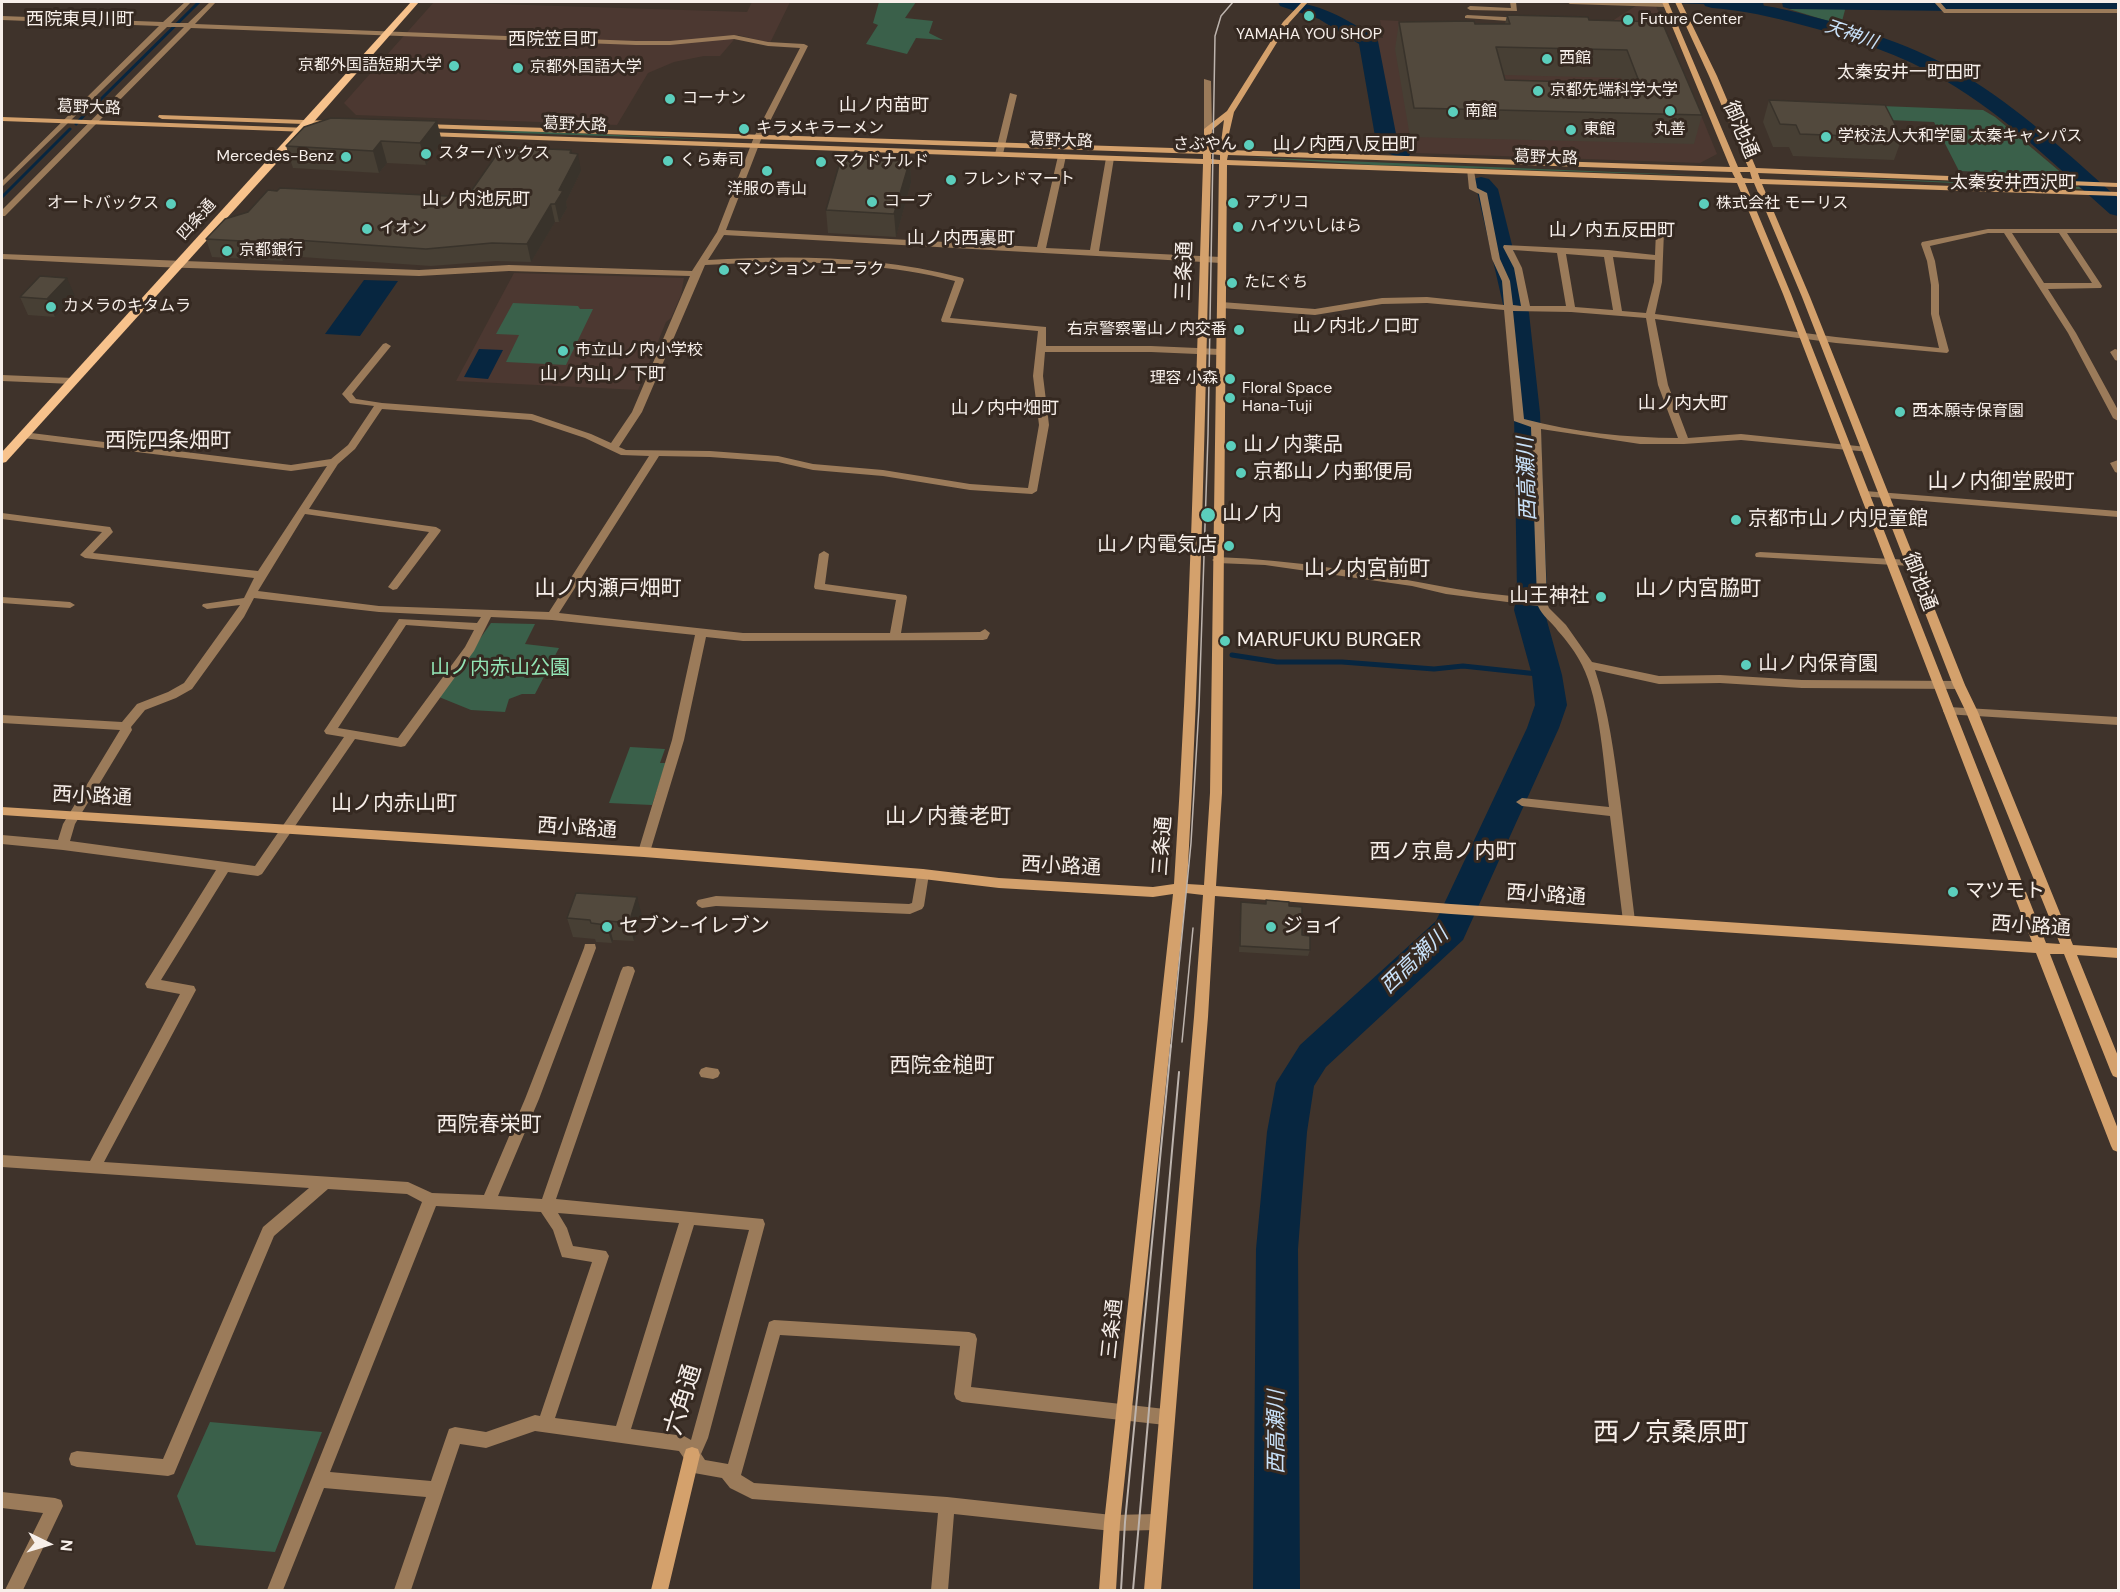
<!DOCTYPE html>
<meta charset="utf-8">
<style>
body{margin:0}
#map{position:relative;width:2120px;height:1592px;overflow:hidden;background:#3f332b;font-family:"DM Sans",sans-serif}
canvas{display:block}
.frame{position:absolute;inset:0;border:3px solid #f7efea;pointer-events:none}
.north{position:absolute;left:18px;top:1514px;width:60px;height:60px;-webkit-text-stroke:4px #352921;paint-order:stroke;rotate:95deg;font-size:16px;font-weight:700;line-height:24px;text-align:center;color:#f7efea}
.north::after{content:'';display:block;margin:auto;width:21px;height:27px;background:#f7efea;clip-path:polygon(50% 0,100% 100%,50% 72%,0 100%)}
</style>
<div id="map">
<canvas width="2120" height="1592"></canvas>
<div class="frame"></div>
<div class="north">N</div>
</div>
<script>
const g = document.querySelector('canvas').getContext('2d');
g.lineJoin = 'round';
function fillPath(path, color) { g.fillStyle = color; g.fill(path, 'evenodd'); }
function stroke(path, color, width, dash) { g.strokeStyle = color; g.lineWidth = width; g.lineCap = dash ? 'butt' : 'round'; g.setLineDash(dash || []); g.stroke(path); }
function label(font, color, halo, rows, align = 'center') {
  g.font = font + ' "DM Sans","Noto Sans JP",sans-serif'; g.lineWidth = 6; g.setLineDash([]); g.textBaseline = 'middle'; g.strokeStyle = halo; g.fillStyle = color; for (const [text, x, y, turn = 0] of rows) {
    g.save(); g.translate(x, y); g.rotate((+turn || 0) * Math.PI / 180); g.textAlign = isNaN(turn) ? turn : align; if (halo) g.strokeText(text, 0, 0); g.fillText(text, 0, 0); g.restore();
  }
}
fillPath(new Path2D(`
 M434 2 747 12 752 2H790L770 43 738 35 720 56H704L674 62 648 73 617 125 356 115 344 103Z
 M1637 5 1656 6 1717 154 1700 163 1415 153 1398 145 1392 138 1377 45 1370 38H1383L1380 20 1473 25 1609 23Z
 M514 273 684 278 681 295 671 318 666 322 638 390 456 381Z`), '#4c3831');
fillPath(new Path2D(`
 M879 2H916L905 18 933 21 929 33 943 40 916 38 907 54 866 44 878 25 873 23Z
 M1808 7 1844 8 1845 10 1841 25 1789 9Z
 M1881 106 1983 110 1995 117 2064 175 1959 171 1934 122 1889 120Z
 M444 128 446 127 727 140 517 133Z
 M1246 157 1712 176 1374 165Z
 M1784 175 2079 187 2081 189Z
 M513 303 578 306 580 309H593L566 365 506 362 519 335 496 334Z
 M491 623 535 624 525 644 559 648 535 694H522L509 699 505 712 471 710 439 697Z
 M630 747 665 749 660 763H666L652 805 609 803Z
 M210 1422 322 1432 275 1552 196 1545 177 1496Z`), '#3a604a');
fillPath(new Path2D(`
 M1636 2H1763L1764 7 1767 8 1764 12 1732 5Z
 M364 280 398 281 360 336 325 334Z
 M479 349 503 350 488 379 464 377Z`), '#072640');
stroke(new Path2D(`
 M95 105 199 2
 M76 124 89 110
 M2 197 70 129`), '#072640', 3);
stroke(new Path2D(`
 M1232 655 1277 662H1342L1434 669 1463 666 1547 675`), '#072640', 5);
fillPath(new Path2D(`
 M1278 2C1315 0 1344 18 1375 37L1378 41 1397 139 1412 151 1409 156C1396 159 1384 153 1376 142L1359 44 1319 19 1280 6Z
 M1703 2C1739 0 1774 6 1810 16 1862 29 1915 46 1962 74 2019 108 2068 154 2118 198V216L2110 214C2058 168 2007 117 1946 81 1902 55 1852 38 1802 25 1772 17 1743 10 1712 8L1705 6Z
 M1782 2H2118V13L1790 9 1783 7Z
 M1481 177 1489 179 1498 189 1529 313 1540 413 1547 591 1544 610 1562 675 1567 705 1559 728 1463 940 1326 1067 1314 1086 1307 1132 1298 1249 1300 1590H1253L1256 1249 1267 1132 1276 1083 1300 1045 1436 921 1527 728 1535 705 1532 675 1514 610 1517 591 1514 413 1505 313 1477 191 1470 184 1473 179Z`), '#072640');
fillPath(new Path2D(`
 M185 2H191L171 23H188L210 2H216L195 24 636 41H670L734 35 768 42 804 44 808 46 762 137 726 230 1037 247 1058 156 1062 154 1066 156 1046 248 1090 250 1106 158 1110 156 1114 158 1099 251 1221 257 1225 260 1221 263 724 235 708 260C794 255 879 256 963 278L964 280 950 318 1046 327V346H1151L1220 349 1225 352 1220 355 1151 352H1045L1043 376 1049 425 1037 491 1032 494 970 490 883 476 813 470 778 462 710 457 659 456 559 613 743 633H890L896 600 815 589 814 587 819 554 824 551 829 554 825 584 906 595 907 597 901 633 980 632 985 629 990 633 987 639 983 640 743 641 706 637 684 740 650 852 648 855H640L638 852 672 740 695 635 552 620 491 617 474 651 405 746 401 747 355 739 262 874 258 876 228 872 161 980 194 986 196 990 104 1162 408 1182 432 1193 484 1195 525 1099 584 948 585 944H595L596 948 539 1099 498 1196 542 1199 621 971 623 967 628 966 633 967 635 971 556 1199 763 1219 765 1224 708 1438 701 1454 705 1460 728 1464 769 1322 774 1320 969 1332 975 1334 977 1339 971 1387 1165 1409 1171 1412 1173 1417 1171 1422 1165 1425 962 1402 956 1399 954 1394 960 1346 780 1335 741 1475 754 1483 947 1497 1112 1515 1157 1514 1163 1516 1165 1522 1163 1528 1157 1530 1112 1531 954 1514 948 1590H931L938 1513 752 1499 730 1488 722 1478 694 1473 679 1451 535 1431 486 1448 460 1444 411 1590H394L426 1497 324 1488 283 1590H267L422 1202 407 1194 328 1189 274 1236 174 1474 168 1476 77 1467 71 1465 69 1459 71 1453 77 1451 163 1459 263 1227 309 1188 2 1167V1155L90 1161 180 994 147 988 145 984 216 870 63 850 2 844V835L58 840 63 824 120 730 2 723V715L122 722 137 704 168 692 184 683 240 605 207 609 202 606 203 604 244 598 254 578 85 558 80 555 102 532 2 519V513L110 527 113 532 93 553 258 571 327 466 291 471 23 438 18 435 23 432 291 465 331 459 348 445 374 406 350 403 342 394 383 344 386 343 391 346 352 394 356 399 382 403 532 414 591 434 611 443 632 412 690 276 509 271 419 276 160 267 2 259V254L419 270 509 265 692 271 717 232 754 137 800 48 768 46 734 39 670 45H636L191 28 5 216H2V210L184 27H167L2 187V181L159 26 2 20V16L163 22ZM766 262C830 262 893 265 955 281L941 320 942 322 1038 331 1033 376 1039 425 1028 488 970 484 883 470 813 464 778 456 710 451 626 450 619 447 642 412 705 265ZM382 409 531 420 585 438 621 455 649 456 549 612 379 606 258 591 305 514 429 532 388 587 393 590 397 589 440 532 441 530 436 527 309 509 338 464 355 449ZM254 598 379 612 481 617 477 623 399 619 324 731 326 734 344 737 255 866 70 841 75 824 132 730 131 727 145 710 176 698 192 689 244 617ZM406 625 474 630 465 647 398 738 338 728ZM436 1206 541 1212 553 1230 562 1257 592 1262 540 1416 535 1415 486 1432 455 1427 449 1429 431 1481 330 1472ZM558 1213 679 1223 616 1426 555 1418 609 1256 606 1251 573 1246 567 1228ZM694 1225 749 1230 691 1440 684 1436 631 1429Z
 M1510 2H1516L1517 11 1470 10 1467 8 1470 6 1511 8Z
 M1567 2 1666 3 1669 5 1666 7 1570 4Z
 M1934 2H1940L1946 9H2118V13H1944Z
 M1467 15 1523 18 1526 20 1523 22 1465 18V16Z
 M1204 79 1211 81 1212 129 1208 131 1204 129Z
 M1010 93 1017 95 1003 154 999 156 995 154Z
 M1467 169 1474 171 1477 188 1487 193 1500 259 1510 281 1513 305 1521 306 1514 268 1503 247 1504 245 1608 250 1655 255 1656 231 1660 229 1664 231 1662 282 1655 314 1836 337 1939 348 1931 314V285L1927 261 1921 244 1922 242 1988 229H2118V233H2067L2102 286 2101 288 2048 289 2076 333 2118 410V421L2113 418 2068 333 2004 233H1988L1930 246 1935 261 1939 285V314L1949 351 1947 353 1836 343 1655 319 1668 385 1688 438 1741 434 1867 447 1870 448V452L1741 440 1684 444H1640L1541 429 1547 603 1549 608 1566 625 1592 662 1659 676 1720 675 1802 680 1959 681 1965 685 1959 689 1802 688 1720 683 1659 684 1595 670C1609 712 1614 754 1620 798 1625 837 1630 880 1635 921L1634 924H1624L1623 921 1610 816 1522 806 1516 802 1522 798 1609 807C1604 767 1600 700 1582 665 1576 653 1567 641 1558 631 1552 622 1542 616 1538 606L1446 594 1412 586 1265 565 1217 563 1212 560 1217 557C1294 560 1370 573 1445 587 1475 593 1506 595 1537 599L1531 427 1514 421 1504 310 1427 303 1382 304 1315 315 1221 308 1217 305 1221 302 1315 309 1382 298 1427 297 1504 305 1502 281 1492 259 1479 194 1469 189ZM2012 233H2059L2092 283H2044ZM1513 250 1557 253 1566 306H1530L1522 268ZM1566 254 1604 257 1613 310 1575 307ZM1613 257 1655 260 1654 282 1646 313 1622 311ZM1513 311 1571 312 1646 318 1658 385 1678 438C1627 438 1573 432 1524 419Z
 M2115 349 2118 350V361L2115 360 2110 352Z
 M2 375 73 378 78 381 73 384 2 381Z
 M2118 460V473L2115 472 2110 463Z
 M1865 491 2118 511V517L1861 496 1860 494Z
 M1760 552 1911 560 1916 563 1911 566 1756 557 1755 555 1756 553Z
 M2 597 70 602 75 605 70 608 2 603Z
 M1949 707 2118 717V725L1945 714 1943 711 1945 708Z
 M923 869 927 871 929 874 924 906 922 909 910 914 716 906 702 908 698 906 696 903 698 900 716 896 909 904 912 903 917 874 919 871Z
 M706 1067 718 1069 720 1073 718 1077 713 1079 701 1077 699 1073 701 1069Z
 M2 1492 55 1498 61 1500 63 1506 23 1590H5L43 1513 2 1508Z`), '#9b7b5a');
fillPath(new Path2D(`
 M1302 2H1308L1289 23 1234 112 1228 138V150L1730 167 1662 2H1668L1738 167H1748L1709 76 1675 2H1681L1717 76 1756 168 2118 183V187L1758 173 1760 179 2118 192V196L1762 184 1810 297 1965 685 1978 712 2073 945 2118 948V958L2077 955 2118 1056V1078L2113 1076 2111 1072 2064 954H2050L2118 1129V1152L2113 1150 2111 1146 2036 953 1451 914 1215 896 1208 1017 1161 1590H1144L1194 1017 1203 895 1186 893 1120 1523 1116 1590H1099L1104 1523 1173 894 1153 897 999 888 923 879 644 857 2 815V807L644 847 923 869 999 878 1153 887 1174 884C1190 644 1195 404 1203 164L426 136 422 134 426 132 1203 159V154L423 128 419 126 423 124 1204 149V129L1227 111 1283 22ZM1224 120 1220 150H1211L1212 130ZM1211 154 1220 155V160L1211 159ZM1228 155 1732 172 1735 178 1227 160ZM1211 164H1219L1210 793 1204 885 1187 884C1201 644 1205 404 1211 164ZM1227 165 1737 183 1783 294 2032 942 1451 904 1216 886 1222 793ZM1740 172H1750L1752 179 1743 178ZM1745 183H1754L1802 297 1953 685 1966 712 2060 944 2046 943 1791 294Z
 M159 115 333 121 337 123 333 125 162 119 158 117Z
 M2 117 309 128 313 130 309 132 2 121Z
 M692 1447 698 1449 700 1455 668 1590H651L684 1455 686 1449Z`), '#d4a16c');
fillPath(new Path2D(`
 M411 2H419L312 124 6 462 2 463V452Z`), '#f7c28c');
stroke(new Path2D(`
 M1182 1042 1193 928
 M1171 1047 1191 843 1199 707 1208 435 1215 36 1221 16 1233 2`), '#bdb4ae', 1.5);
stroke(new Path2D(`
 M1121 1590 1125 1522 1171 1045
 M1133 1590 1179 1072`), '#bdb4ae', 2);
fillPath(new Path2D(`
 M1507 15 1589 20 1662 22 1702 115 1694 144 1410 137 1395 49 1399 22 1505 24ZM1503 75 1621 78 1623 83 1505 80Z
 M1769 100 1902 138 1894 160 1793 156 1789 147H1773L1763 122Z
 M304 127 442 142 426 165 387 163 379 173 293 168 286 146Z
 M572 153 581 171 566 202 567 208 559 222H555L531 262 496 261 431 266 287 256 283 261 212 257 206 239 467 197Z
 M863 156V159L910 160 911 183 896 237 828 233 826 210Z
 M75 296 55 317 28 315 20 297Z
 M1241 902 1289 906 1310 950 1308 956 1239 952Z
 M642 916 634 941 613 940 612 943 596 942 595 939 573 937 567 918Z`), '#473f34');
fillPath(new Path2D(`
 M437 121 442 142 426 165 420 143Z
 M381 141 387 163 379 173 373 151Z
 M571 150 574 162 578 154 581 171 566 202 567 208 559 222 555 204Z
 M910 160 911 183 896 237 894 214Z
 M551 204 555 222 531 262 527 244Z
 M281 239 287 256 283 261 277 243Z
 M67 278 75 296 55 317 47 299Z
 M637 897 642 916 634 941 629 923Z
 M608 921 613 940 612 943 606 925Z`), '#39332b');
const building = new Path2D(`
 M1507 15 1588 17 1589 20 1662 22 1702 115 1414 108 1399 22 1474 21 1475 24H1510ZM1496 47 1627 50 1640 84 1505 80Z
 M1769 100 1885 105 1902 138 1800 134 1796 125 1780 124Z
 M331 118 437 121 420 143 381 141 373 151 286 146 304 127Z
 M502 147 571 150 570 153 578 154 559 190 563 191 555 204H551L527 244 492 243 426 249 281 239 277 243 206 239 225 219 248 212 268 190 277 191 280 188 467 197Z
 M842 155 863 156 862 159 910 160 894 214 826 210Z
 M40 276 67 278 47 299 20 297Z
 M576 893 637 897 629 923 608 921 606 925 591 923 590 920 567 918Z
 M1266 900 1289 902V906L1302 907V935L1310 936V950L1240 946 1241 902 1266 904Z`);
fillPath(building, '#52493d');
stroke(building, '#39332b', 1.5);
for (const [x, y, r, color] of [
 [1309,16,6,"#5bcebc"],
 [1628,20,6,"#5bcebc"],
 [1547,59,6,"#5bcebc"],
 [454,66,6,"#5bcebc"],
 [518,68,6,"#5bcebc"],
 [1538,91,6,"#5bcebc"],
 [670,99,6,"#5bcebc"],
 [1670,111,6,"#5bcebc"],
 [1453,112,6,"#5bcebc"],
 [744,129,6,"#5bcebc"],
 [1571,130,6,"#5bcebc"],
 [1826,137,6,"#5bcebc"],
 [1249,145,6,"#5bcebc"],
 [426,154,6,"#5bcebc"],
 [346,157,6,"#5bcebc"],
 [668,161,6,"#5bcebc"],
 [821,162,6,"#5bcebc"],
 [767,171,6,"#5bcebc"],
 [951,180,6,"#5bcebc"],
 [872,202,6,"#5bcebc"],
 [1233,203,6,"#5bcebc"],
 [171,204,6,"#5bcebc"],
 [1704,204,6,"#5bcebc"],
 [1238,227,6,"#5bcebc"],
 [367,229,6,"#5bcebc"],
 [227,251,6,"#5bcebc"],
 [724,270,6,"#5bcebc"],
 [1232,283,6,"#5bcebc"],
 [51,307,6,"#5bcebc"],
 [1239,330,6,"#5bcebc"],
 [563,351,6,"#5bcebc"],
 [1230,379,6,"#5bcebc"],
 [1230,398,6,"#5bcebc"],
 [1900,412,6,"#5bcebc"],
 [1231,446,6,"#5bcebc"],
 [1241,473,6,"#5bcebc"],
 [1208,515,8,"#5bcebc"],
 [1736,520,6,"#5bcebc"],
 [1229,546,6,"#5bcebc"],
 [1601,597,6,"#5bcebc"],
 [1225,641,6,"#5bcebc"],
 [1746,665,6,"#5bcebc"],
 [1953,892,6,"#5bcebc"],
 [607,927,6,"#5bcebc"],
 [1271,927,6,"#5bcebc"]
]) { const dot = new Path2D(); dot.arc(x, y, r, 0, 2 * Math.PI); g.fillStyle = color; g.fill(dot); stroke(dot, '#352921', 2); }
label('16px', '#f7efea', '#352921', [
 ["Future Center",1640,20],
 ["YAMAHA YOU SHOP",1309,35,"center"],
 ["西館",1559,59],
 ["京都外国語短期大学",442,66,"right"],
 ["京都外国語大学",530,68],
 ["京都先端科学大学",1550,91],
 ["コーナン",682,99],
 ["南館",1465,112],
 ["キラメキラーメン",756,129],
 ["東館",1583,130],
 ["丸善",1670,130,"center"],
 ["学校法人大和学園 太秦キャンパス",1838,137],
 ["さぶやん",1237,145,"right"],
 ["スターバックス",438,154],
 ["Mercedes-Benz",334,157,"right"],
 ["くら寿司",680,161],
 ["マクドナルド",833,162],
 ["フレンドマート",963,180],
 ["洋服の青山",767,190,"center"],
 ["コープ",884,202],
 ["アプリコ",1245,203],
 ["オートバックス",159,204,"right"],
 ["株式会社 モーリス",1716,204],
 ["ハイツいしはら",1250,227],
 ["イオン",379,229],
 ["京都銀行",239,251],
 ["マンション ユーラク",736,270],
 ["たにぐち",1244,283],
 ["カメラのキタムラ",63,307],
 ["右京警察署山ノ内交番",1227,330,"right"],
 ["市立山ノ内小学校",575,351],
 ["理容 小森",1218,379,"right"],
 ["Floral Space",1242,389],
 ["Hana-Tuji",1242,407],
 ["西本願寺保育園",1912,412]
], 'left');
label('16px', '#f7efea', '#352921', [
 ["葛野大路",89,108,2],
 ["葛野大路",575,125,2],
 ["葛野大路",1061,141,2],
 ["葛野大路",1546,158,2],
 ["四条通",197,220,-48]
]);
label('18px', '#f7efea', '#352921', [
 ["西院東貝川町",80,20],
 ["西院笠目町",553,40],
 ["太秦安井一町田町",1909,73],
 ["山ノ内苗町",884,106],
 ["山ノ内西八反田町",1345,145],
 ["太秦安井西沢町",2013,183],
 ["山ノ内池尻町",476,200],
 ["山ノ内五反田町",1612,231],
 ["山ノ内西裏町",961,239],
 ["山ノ内北ノ口町",1356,327],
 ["山ノ内山ノ下町",603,375],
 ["山ノ内大町",1683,404],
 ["山ノ内中畑町",1005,409]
]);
label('italic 18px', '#c9e2fa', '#352921', [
 ["天神川",1851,35,19]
]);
label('20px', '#f7efea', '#352921', [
 ["御池通",1740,130,67],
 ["三条通",1185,271,-88],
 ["御池通",1919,582,69],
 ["西小路通",92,797,3],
 ["西小路通",577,829,4],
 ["三条通",1163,846,-86],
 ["西小路通",1061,867,3],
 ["西小路通",1546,896,4],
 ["西小路通",2031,927,4],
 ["三条通",1113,1329,-84]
]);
label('20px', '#f7efea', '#352921', [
 ["山ノ内薬品",1243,446],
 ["京都山ノ内郵便局",1253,473],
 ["山ノ内",1222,515],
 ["京都市山ノ内児童館",1748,520],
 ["山ノ内電気店",1217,546,"right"],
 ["山王神社",1589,597,"right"],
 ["MARUFUKU BURGER",1237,641],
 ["山ノ内保育園",1758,665],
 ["マツモト",1965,892],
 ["セブン-イレブン",619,927],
 ["ジョイ",1283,927]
], 'left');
label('20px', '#93e6b6', '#352921', [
 ["山ノ内赤山公園",500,669]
]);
label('21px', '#f7efea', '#352921', [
 ["西院四条畑町",168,441],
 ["山ノ内御堂殿町",2001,482],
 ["山ノ内宮前町",1367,569],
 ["山ノ内瀬戸畑町",608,589],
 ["山ノ内宮脇町",1698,589],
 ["山ノ内赤山町",394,804],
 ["山ノ内養老町",948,817],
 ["西ノ京島ノ内町",1443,852],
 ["西院金槌町",942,1066],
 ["西院春栄町",489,1125]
]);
label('italic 21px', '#c9e2fa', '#352921', [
 ["西高瀬川",1528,479,-92],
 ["西高瀬川",1415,961,-44],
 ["西高瀬川",1277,1432,-90]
]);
label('24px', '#f7efea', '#352921', [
 ["六角通",684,1400,-73]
]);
label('26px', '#f7efea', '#352921', [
 ["西ノ京桑原町",1671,1434]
]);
</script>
